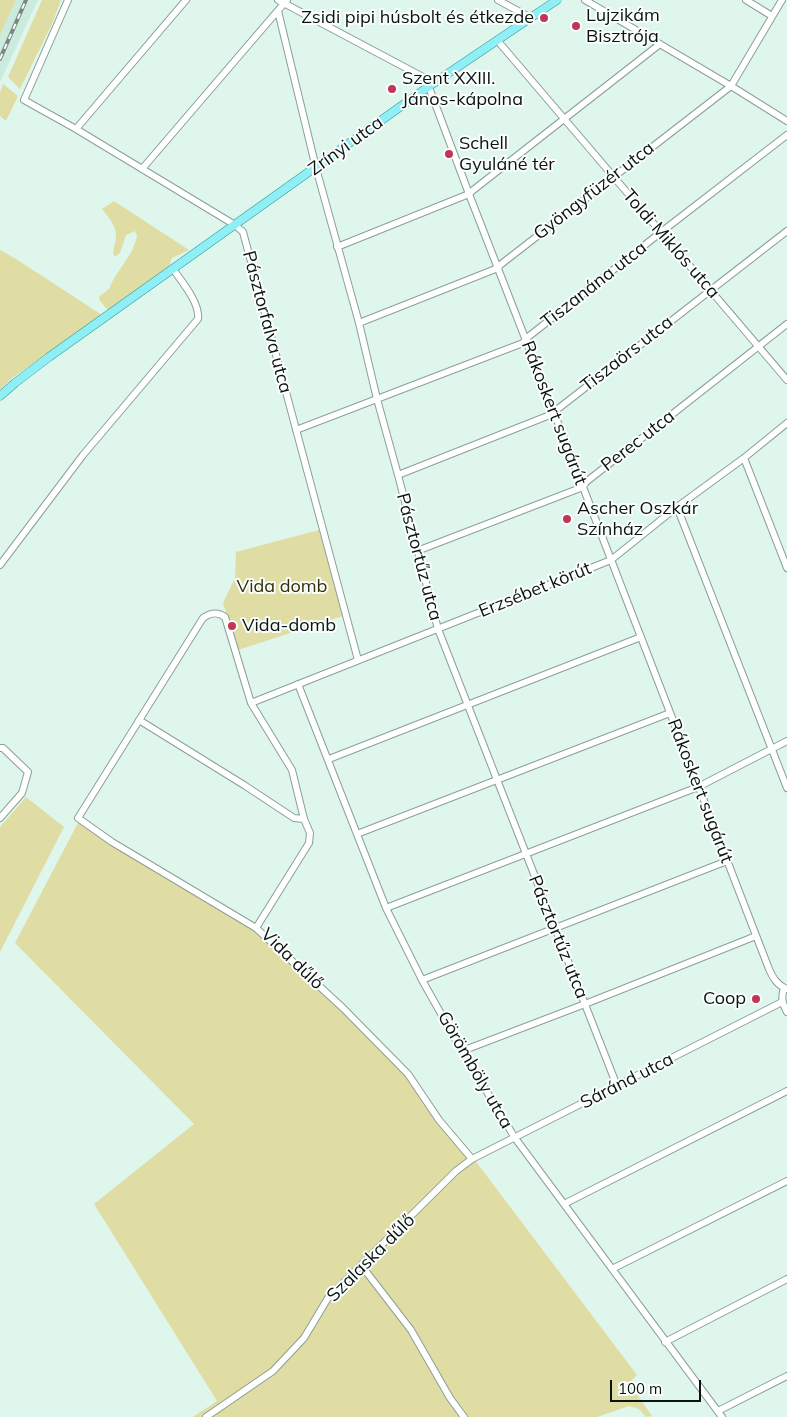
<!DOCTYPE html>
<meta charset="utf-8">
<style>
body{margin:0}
#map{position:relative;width:787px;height:1417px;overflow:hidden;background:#def6ec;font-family:Mulish,sans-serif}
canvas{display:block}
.scale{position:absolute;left:610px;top:1380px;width:91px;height:22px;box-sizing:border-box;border:2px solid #0b1310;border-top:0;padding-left:6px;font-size:15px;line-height:18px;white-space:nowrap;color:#0b1310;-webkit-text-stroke:4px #fafefc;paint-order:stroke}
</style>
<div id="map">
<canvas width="787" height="1417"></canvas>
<div class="scale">100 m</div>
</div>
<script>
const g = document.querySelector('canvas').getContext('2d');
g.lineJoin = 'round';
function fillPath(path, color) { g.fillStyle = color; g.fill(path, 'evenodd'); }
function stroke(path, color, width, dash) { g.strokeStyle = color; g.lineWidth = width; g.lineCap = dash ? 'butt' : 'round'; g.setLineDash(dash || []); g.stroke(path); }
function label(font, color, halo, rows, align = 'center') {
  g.font = font + ' Mulish,sans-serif'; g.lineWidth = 4; g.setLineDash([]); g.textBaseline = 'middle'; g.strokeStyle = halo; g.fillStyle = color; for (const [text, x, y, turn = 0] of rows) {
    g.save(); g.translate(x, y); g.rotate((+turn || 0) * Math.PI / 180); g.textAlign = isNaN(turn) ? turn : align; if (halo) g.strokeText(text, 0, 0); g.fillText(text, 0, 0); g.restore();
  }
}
fillPath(new Path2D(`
 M16 0H38L0 82V35Z`), '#cbebde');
fillPath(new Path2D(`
 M0 0H16L0 35Z
 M42 0H61L52 24 20 89 8 77Z
 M3 84 18 96 6 121 0 116V92Z
 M114 201 189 250 172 258 169 266 108 310 100 301 99 297 109 289 113 280 132 251 137 237 135 231 126 235 120 253 116 256H114C112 250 115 245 116 239 117 226 109 218 102 209Z
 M0 250 16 259 102 315 12 378 0 389Z
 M319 530 343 616 238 650 223 603 235 578 236 552Z
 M26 797 64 827 0 952V827Z
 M79 821 251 927 333 1001 343 1008 407 1077 467 1158 471 1155 637 1375 629 1383 652 1416 646 1417 639 1409 629 1406 597 1417H193L217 1401 94 1204 194 1124 15 943Z`), '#dfdda3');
const minor = new Path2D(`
 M68 0 24 100 76 129 235 225 243 232 358 660
 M278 0 423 77 427 82 469 194 583 487 769 969C773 978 777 985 787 989
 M498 0 531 18
 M585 0 731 86 787 121
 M746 0 772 16
 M278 11 316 168 359 323 377 399 398 475 438 629 617 1086
 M497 40 787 380
 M76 129 186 0
 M142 169 287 0
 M337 247 469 194 472 191 660 44
 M359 323 498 268 500 265 731 86 782 0
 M296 430 523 343 528 337 660 233 787 135
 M744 458 787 568
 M398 475 550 415 787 231
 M677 507 787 788
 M417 551 583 487 586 482 787 324
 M0 565 83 455 198 319C200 303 182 282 173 269
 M298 684 386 908 422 980 462 1051 515 1138 722 1417
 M251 703 611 560 677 507 744 458 787 423
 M139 720 244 785 294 818 304 819
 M0 748H3L28 772 22 793 0 818
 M329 759 641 637
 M357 834 670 713
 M386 908 698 787 787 741
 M256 928 309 843 310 833 304 819 292 770 251 703 225 617C217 611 210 613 203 618L78 818 112 842 256 928 343 1008 408 1074 439 1120 472 1159
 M422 980 727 861
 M784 988C781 998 782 1003 787 1012
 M462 1051 585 1004 756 936
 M564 1204 787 1091
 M361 1265 411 1330 450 1398 464 1417
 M612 1269 787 1181
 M665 1342 787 1279
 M718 1411 787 1376
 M206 1417 273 1371 304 1338 328 1298 456 1171 472 1159 782 1002`);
const major = new Path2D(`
 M0 396 15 383 49 357 428 87 557 0`);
stroke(minor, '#8aa097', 8);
stroke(major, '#319ba0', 9);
stroke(minor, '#fff', 6);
stroke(major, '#90eff4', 8);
const rail = new Path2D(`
 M0 59 26 0`);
stroke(rail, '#788982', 4);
stroke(rail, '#fafefc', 2, [5.5]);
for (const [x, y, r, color] of [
 [544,18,5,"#c43457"],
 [576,26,5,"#c43457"],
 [392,89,5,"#c43457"],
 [449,154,5,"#c43457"],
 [567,519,5,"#c43457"],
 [232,626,5,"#c43457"],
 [756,999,5,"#c43457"]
]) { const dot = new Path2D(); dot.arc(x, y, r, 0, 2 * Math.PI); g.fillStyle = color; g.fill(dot); stroke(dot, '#fafefc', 2); }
label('18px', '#0b1310', '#fafefc', [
 ["Lujzikám",586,16],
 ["Bisztrója",586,37],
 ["Zsidi pipi húsbolt és étkezde",534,18,"right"],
 ["Szent XXIII.",402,79],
 ["János-kápolna",402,100],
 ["Schell",459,144],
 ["Gyuláné tér",459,165],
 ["Ascher Oszkár",577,509],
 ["Színház",577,530],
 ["Vida-domb",242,626],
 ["Coop",746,999,"right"]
], 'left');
label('18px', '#0b1310', '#fafefc', [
 ["Zrínyi utca",346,146,-36],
 ["Gyöngyfüzér utca",594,191,-38],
 ["Toldi Miklós utca",671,244,49],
 ["Tiszanána utca",594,285,-38],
 ["Pásztorfalva utca",267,322,75],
 ["Tiszaörs utca",627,354,-38],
 ["Rákoskert sugárút",554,413,69],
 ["Perec utca",638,441,-38],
 ["Pásztortűz utca",419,557,75],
 ["Erzsébet körút",535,590,-22],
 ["Rákoskert sugárút",700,791,69],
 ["Pásztortűz utca",558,937,68],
 ["Vida dűlő",292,959,44],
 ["Görömböly utca",475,1070,60],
 ["Sáránd utca",627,1081,-27],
 ["Szalaska dűlő",371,1258,-45]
]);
label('18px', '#32300b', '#fafefc', [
 ["Vida domb",282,587]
]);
</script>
